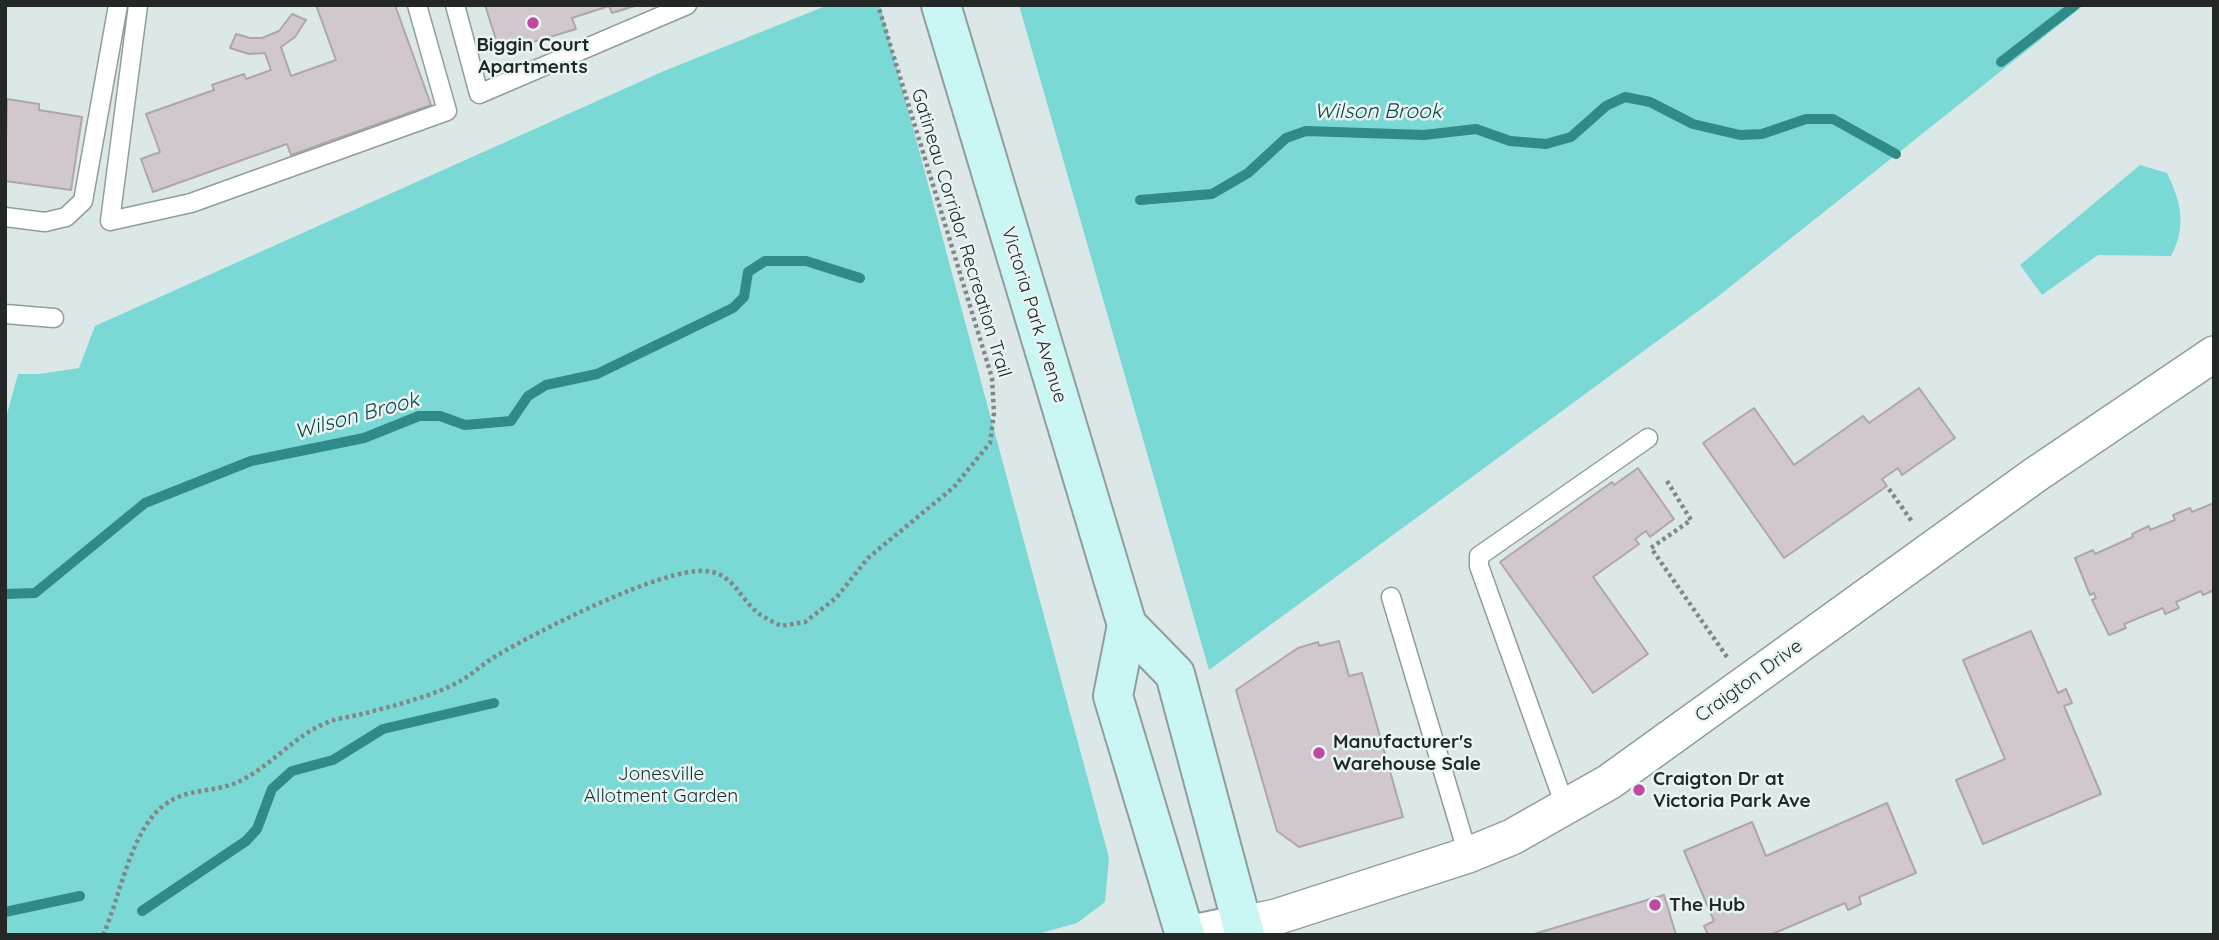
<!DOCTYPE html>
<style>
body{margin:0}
#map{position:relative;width:2219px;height:940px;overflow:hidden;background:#dce8e7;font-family:Quicksand,sans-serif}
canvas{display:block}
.frame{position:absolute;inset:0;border:7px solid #232827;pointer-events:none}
</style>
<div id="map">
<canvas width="2219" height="940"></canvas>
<div class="frame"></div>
</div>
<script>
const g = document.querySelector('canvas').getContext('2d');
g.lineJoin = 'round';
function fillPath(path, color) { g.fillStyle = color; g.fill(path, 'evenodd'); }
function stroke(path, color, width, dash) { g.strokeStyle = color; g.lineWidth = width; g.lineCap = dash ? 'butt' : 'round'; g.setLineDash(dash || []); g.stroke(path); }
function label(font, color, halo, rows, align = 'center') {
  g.font = font + ' Quicksand,sans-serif'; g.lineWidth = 5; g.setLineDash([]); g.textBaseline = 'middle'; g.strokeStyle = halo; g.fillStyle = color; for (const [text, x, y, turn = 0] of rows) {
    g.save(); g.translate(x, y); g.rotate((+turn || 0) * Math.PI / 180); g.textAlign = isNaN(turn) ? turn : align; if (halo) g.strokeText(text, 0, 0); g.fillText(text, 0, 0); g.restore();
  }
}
fillPath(new Path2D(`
 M828 5H880L1109 858 1105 902 1077 923 1034 935H5V421L18 374H39L79 368 95 326 664 71Z
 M1019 5H2084L1716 298 1209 670Z
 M2140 165 2167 173C2181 202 2187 226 2171 256L2098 255 2042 295 2020 265Z`), '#7ad9d4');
stroke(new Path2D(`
 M2001 62 2075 5
 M1140 200 1212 194 1248 173 1286 138 1306 131 1424 135 1476 129 1510 141 1546 144 1571 137 1606 106 1625 97 1650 102 1693 124 1740 135 1762 134 1806 119H1833L1896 154
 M5 594 35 593 145 503 251 461 364 438 419 416H440L465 425 511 421 528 396 546 385 597 374 733 308 744 297 748 272 765 261H806L860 278
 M142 911 246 841 257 829 272 789 292 771 333 760 383 729 494 703
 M5 912 80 896`), '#2e8b87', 10);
const building = new Path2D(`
 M316 5H395L431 105 291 155 287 144 153 192 141 159 160 152 146 114 214 90 212 85 244 74 246 79 271 70 265 53 249 54 230 48 236 34 250 38H262L279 31 292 14 306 20 295 37 281 47 291 76 336 60Z
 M485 5H638L612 13 609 6 572 18 576 29 500 52Z
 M7 99 39 104V110L82 117 71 190 5 181Z
 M1919 388 1955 438 1902 475 1898 468 1882 479 1887 486 1784 558 1703 443 1754 408 1794 465 1863 416 1869 423Z
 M1638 468 1674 519 1650 537 1646 531 1635 539 1639 544 1593 577 1648 654 1593 693 1500 562 1612 482 1614 485Z
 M2214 503V590L2203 595 2201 591 2176 602 2179 608 2165 614 2163 608 2124 624 2126 628 2109 635 2092 600 2096 598 2094 593 2090 595 2075 558 2093 550 2095 554 2133 537 2132 534 2149 526 2150 530 2175 520 2173 515 2190 508 2192 512Z
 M2031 631 2058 693 2066 689 2072 703 2064 706 2101 794 1983 844 1956 780 2005 759 1963 660Z
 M1339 641 1349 676 1362 673 1403 817 1299 847 1277 831 1236 690 1298 648 1318 642 1319 646Z
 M1887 803 1916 873 1859 897 1861 904 1848 910 1845 903 1770 935H1708L1704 926 1714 921 1684 851 1752 822 1766 856Z
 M1664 895 1676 935H1534V934Z`);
fillPath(building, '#d1c8ce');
stroke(building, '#afa6ac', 2);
const service = new Path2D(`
 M138 5 110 221 191 203 447 111 417 5
 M455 5 479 94 687 5
 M5 217 45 222 66 217 83 201 118 5
 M5 314 54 318
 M1391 597 1468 855
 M1565 806 1479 566V556L1648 438`);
const minor = new Path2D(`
 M1242 924 1276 917 1468 855 1512 837 1609 782 2035 475 2214 354`);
const tertiary = new Path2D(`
 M1190 935 1242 924`);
const secondary = new Path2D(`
 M941 5 1127 625 1175 674 1245 935
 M1127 625 1113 696 1185 935`);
stroke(service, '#919d9c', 21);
stroke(minor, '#919d9c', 38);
stroke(tertiary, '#919d9c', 42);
stroke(secondary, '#919d9c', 42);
stroke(new Path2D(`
 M1667 481 1691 520 1651 548 1727 657
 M1889 489 1913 523
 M103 935C120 898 130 832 163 806 186 788 208 793 233 784 267 771 293 736 326 723 337 718 350 717 362 714 392 706 435 696 462 680 474 673 484 663 496 656 536 632 663 567 706 571 733 573 740 599 758 613 765 618 773 622 781 626L805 622 836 598 868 558 954 487 990 443 994 413 992 378 878 5`), '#808887', 4.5, [3.5, 3.5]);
stroke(service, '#fff', 18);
stroke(minor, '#fff', 35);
stroke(tertiary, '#fff', 38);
stroke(secondary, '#caf6f4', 38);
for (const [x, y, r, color] of [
 [533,23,7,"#bf4aa3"],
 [1319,753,7,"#bf4aa3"],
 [1639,790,7,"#bf4aa3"],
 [1655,905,7,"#bf4aa3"]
]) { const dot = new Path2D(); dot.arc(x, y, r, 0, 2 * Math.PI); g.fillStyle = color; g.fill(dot); stroke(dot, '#e9f5f4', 2.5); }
label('bold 19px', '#232827', '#e9f5f4', [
 ["Biggin Court",533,45,"center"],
 ["Apartments",533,67,"center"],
 ["Manufacturer's",1333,742],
 ["Warehouse Sale",1333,764],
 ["Craigton Dr at",1653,779],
 ["Victoria Park Ave",1653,801],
 ["The Hub",1669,905]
], 'left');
label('19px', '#232827', '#e9f5f4', [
 ["Gatineau Corridor Recreation Trail",961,233,73],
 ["Victoria Park Avenue",1034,315,73],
 ["Craigton Drive",1749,681,-36]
]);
label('19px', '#1a302f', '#e9f5f4', [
 ["Jonesville",661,774],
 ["Allotment Garden",661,796]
]);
label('italic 21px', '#104746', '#e9f5f4', [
 ["Wilson Brook",1378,112],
 ["Wilson Brook",357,416,-15]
]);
</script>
